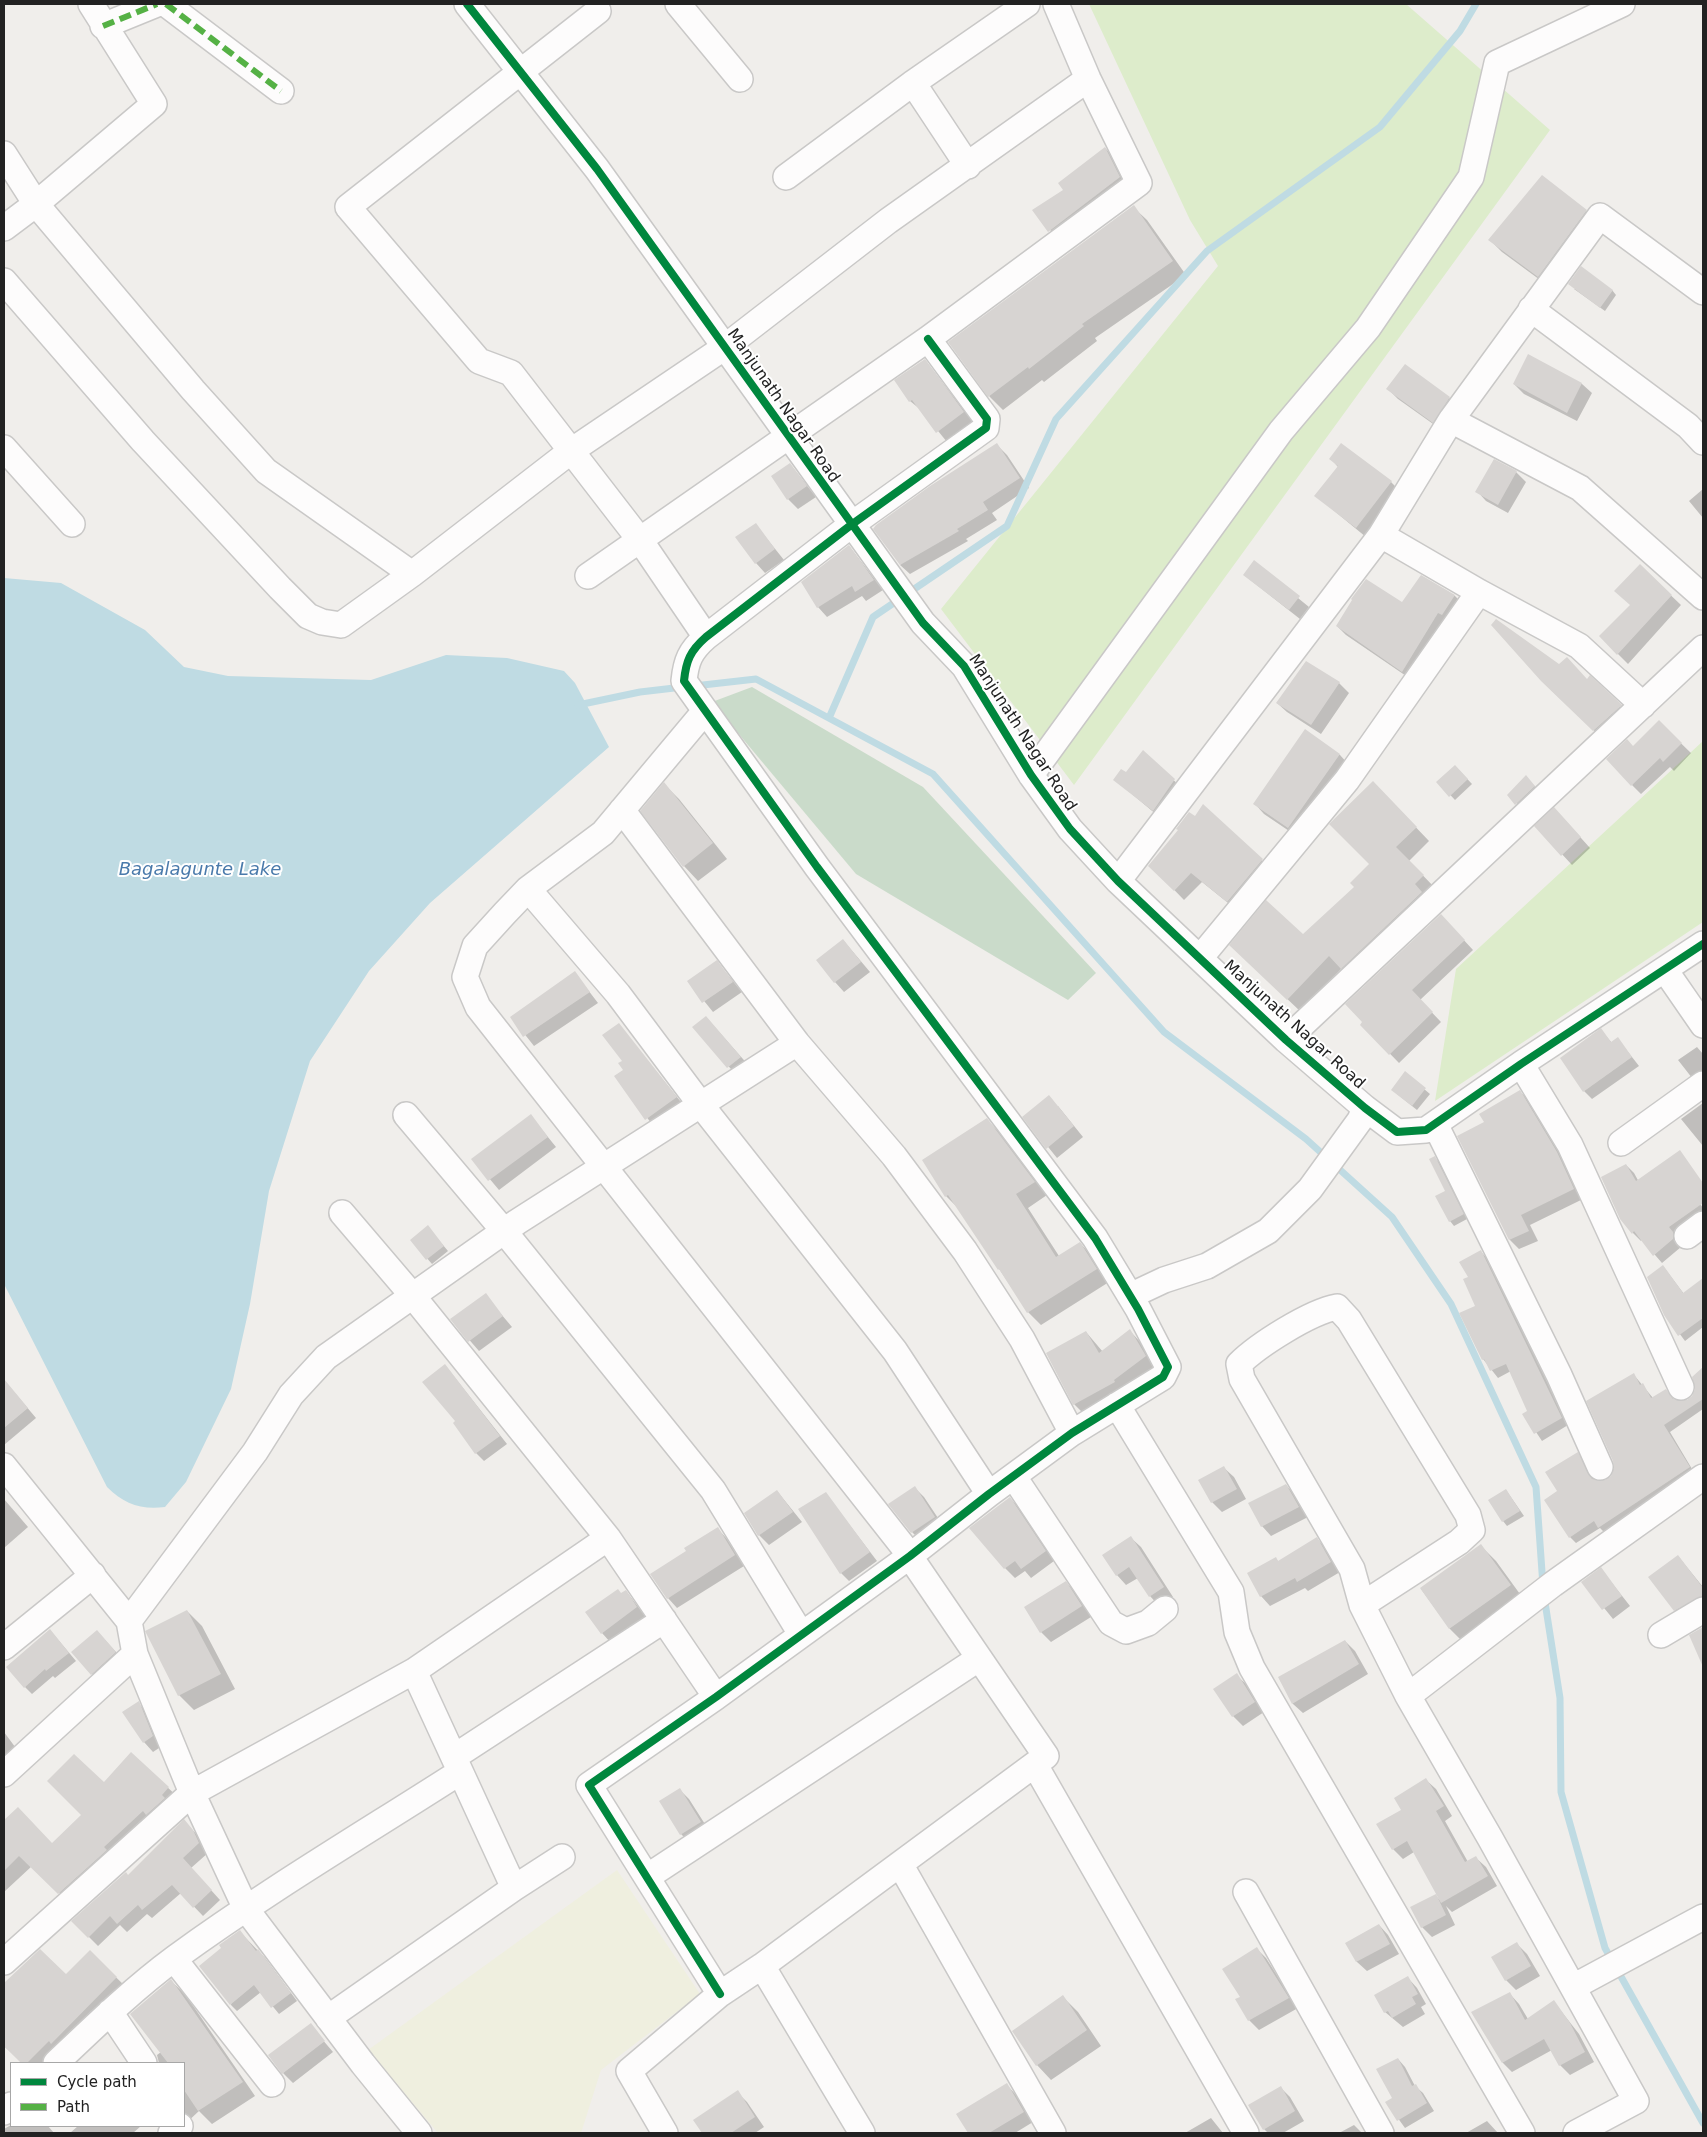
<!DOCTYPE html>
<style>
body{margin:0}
#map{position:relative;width:1707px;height:2137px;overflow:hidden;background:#f0eeeb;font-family:"DejaVu Sans",sans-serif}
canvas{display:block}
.frame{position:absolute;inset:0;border:5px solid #222;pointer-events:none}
.legend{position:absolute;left:10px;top:2062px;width:175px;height:65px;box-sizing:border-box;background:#fff;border:1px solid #a7a7a7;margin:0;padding:6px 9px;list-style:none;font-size:15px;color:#222}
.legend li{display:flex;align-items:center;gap:10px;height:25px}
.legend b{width:25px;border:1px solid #a7a7a7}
</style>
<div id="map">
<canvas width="1707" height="2137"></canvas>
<div class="frame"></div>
<ul class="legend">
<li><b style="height:6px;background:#00873e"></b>Cycle path</li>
<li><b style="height:6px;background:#55b145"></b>Path</li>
</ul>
</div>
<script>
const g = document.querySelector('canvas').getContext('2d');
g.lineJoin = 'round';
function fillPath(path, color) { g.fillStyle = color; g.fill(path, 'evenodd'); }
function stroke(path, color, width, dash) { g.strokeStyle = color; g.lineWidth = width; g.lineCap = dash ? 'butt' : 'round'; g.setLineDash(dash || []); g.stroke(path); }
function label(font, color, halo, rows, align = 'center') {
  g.font = font + ' "DejaVu Sans",sans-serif'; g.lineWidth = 4; g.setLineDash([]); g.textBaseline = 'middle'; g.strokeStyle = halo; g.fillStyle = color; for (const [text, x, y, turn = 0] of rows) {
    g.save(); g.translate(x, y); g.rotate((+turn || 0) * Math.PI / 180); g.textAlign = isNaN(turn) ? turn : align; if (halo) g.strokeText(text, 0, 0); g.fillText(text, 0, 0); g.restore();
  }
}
fillPath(new Path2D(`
 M617 1870 700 1994 601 2070 581 2133H438L368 2050Z`), '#efefdf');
fillPath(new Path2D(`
 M1089 4H1406L1550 130 1074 785 941 609 1218 266 1190 220Z
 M1703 741V922L1435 1101 1456 969Z`), '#ddeccb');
fillPath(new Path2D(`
 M752 687 923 787 1096 973 1068 1000 856 874 712 702Z`), '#cadbca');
fillPath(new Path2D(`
 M4 578 61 583 145 630 184 667 228 676 371 680 446 655 507 658 564 671 575 683 609 747 430 903 369 971 310 1061 269 1191 250 1304 231 1389 186 1482 165 1507C141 1510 124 1504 107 1487L4 1284Z`), '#bfdbe3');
fillPath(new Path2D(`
 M1105 148 1115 158 1129 187 1059 241 1034 210 1065 190Z
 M1133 207 1147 220 1186 275 1095 338 1097 341 1044 382 1042 380 1003 410 989 396Z
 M1586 211 1598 223 1551 288 1502 252 1490 240Z
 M1574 289 1612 290 1616 295 1605 311Z
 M1528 356 1582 384 1592 393 1577 421 1524 394 1514 384Z
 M925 360 973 422 947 442 921 410 910 401Z
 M1388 389 1449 398 1459 407 1443 431 1398 399Z
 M997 445 1007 455 1029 488 992 513 997 520 966 539 968 541 910 574 900 565Z
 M1331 459 1391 482 1401 492 1366 537 1316 496 1338 467Z
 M1494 460 1516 472 1526 482 1508 513 1486 501 1477 491Z
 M790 464 816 497 798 509 788 499Z
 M1703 489V518L1689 501Z
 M756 525 784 560 765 573 756 563Z
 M849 546 883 590 866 601 862 596 827 617 818 607Z
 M1254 562 1309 607 1300 619 1244 575Z
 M1640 566 1681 605 1628 664 1600 636 1631 606Z
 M1421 576 1455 596 1464 605 1412 680 1346 635 1337 626 1403 604Z
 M1306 662 1339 683 1349 693 1321 734 1287 712 1277 703Z
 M1587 680 1630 715 1603 739 1551 690Z
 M1659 722 1691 753 1674 771 1670 767 1641 794 1632 785Z
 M1306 731 1340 755 1349 765 1298 837 1264 814 1255 804Z
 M1143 751 1184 790 1163 820 1115 780 1126 774Z
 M1455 766 1472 784 1455 800 1438 782Z
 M1526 777 1539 791 1521 808 1509 795Z
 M664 784 679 799 727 859 698 881 684 866Z
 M1386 796 1429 841 1409 861 1436 889 1355 981 1342 968 1301 1012 1244 958 1303 936 1355 887 1371 864Z
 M1203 806 1272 870 1238 911 1202 882 1184 900 1150 865 1195 818Z
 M1564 819 1590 848 1572 865 1536 826Z
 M1450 925 1473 950 1420 1000 1441 1022 1399 1063 1362 1025Z
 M843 940 870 972 844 992 835 982Z
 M717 962 742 992 713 1012 688 981Z
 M575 973 598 1003 534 1046 511 1017Z
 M706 1017 750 1067 738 1077 694 1027Z
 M619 1025 685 1107 655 1128 615 1076 624 1070Z
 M1601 1030 1612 1043 1618 1039 1639 1066 1592 1099 1584 1091Z
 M1697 1047 1703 1054V1079L1696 1083 1678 1060Z
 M1405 1073 1430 1094 1417 1110 1397 1094Z
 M1520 1092 1530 1101 1567 1163 1583 1199 1530 1225 1538 1241 1519 1249 1510 1240 1486 1122Z
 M1703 1103V1146L1681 1119Z
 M1058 1106 1083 1137 1057 1158 1024 1117Z
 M531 1116 556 1147 499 1190 473 1159Z
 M987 1120 1000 1133 1047 1195 1028 1208 1059 1256 1080 1243 1092 1256 1109 1282 1041 1325 1028 1312 959 1209 946 1196Z
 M1434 1157 1439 1162 1467 1219 1454 1226 1450 1221 1446 1191Z
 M1626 1165 1634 1173 1650 1202 1698 1201 1703 1208V1216L1681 1242V1247L1662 1263 1642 1240 1641 1241 1633 1233Z
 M432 1232 448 1251 432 1264 411 1240Z
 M1481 1252 1488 1259 1568 1425 1542 1441 1524 1414 1529 1411 1511 1371 1498 1378 1483 1359 1477 1307 1469 1278Z
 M1663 1266 1684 1294 1703 1280V1327L1685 1341 1665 1314Z
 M485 1295 512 1327 479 1351 452 1320Z
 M1130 1331 1143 1345 1159 1370 1088 1418 1074 1404 1086 1332 1103 1352Z
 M445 1365 507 1444 484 1461 476 1453Z
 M1703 1370V1409L1670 1432 1695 1474 1606 1534 1600 1528 1576 1543 1570 1537 1558 1491 1577 1454 1584 1460 1595 1480 1606 1482 1612 1477 1634 1375 1653 1398 1666 1391 1675 1400 1687 1402 1693 1396Z
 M4 1380 36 1418 4 1445Z
 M1224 1468 1234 1477 1246 1499 1222 1512 1212 1502Z
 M1286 1485 1295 1495 1308 1517 1271 1536 1262 1526Z
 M915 1488 924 1497 944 1527 922 1542 912 1532Z
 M1506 1490 1524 1516 1507 1526 1503 1521Z
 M777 1491 802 1522 769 1545 759 1535 746 1514Z
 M826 1494 877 1561 849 1581 841 1573Z
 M1010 1498 1019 1508 1054 1561 1031 1578 1025 1571 1015 1578 1005 1568Z
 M4 1499 28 1527 4 1548Z
 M718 1529 727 1539 744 1566 677 1608 668 1598 687 1551Z
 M1131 1538 1141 1547 1173 1597 1159 1606 1150 1596 1138 1578 1126 1585 1117 1575Z
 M1317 1539 1327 1549 1340 1572 1308 1591 1305 1588 1270 1606 1261 1596 1276 1559 1279 1562Z
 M1481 1546 1496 1561 1525 1601 1465 1644 1450 1629 1421 1589Z
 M1678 1556 1703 1587V1609L1685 1620 1675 1610Z
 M1601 1569 1630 1606 1613 1619 1583 1582Z
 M1066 1582 1075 1592 1091 1617 1051 1642 1041 1632Z
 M626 1591 646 1617 611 1643 602 1633 622 1594Z
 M187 1611 202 1626 235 1689 194 1710 179 1695Z
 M50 1630 76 1661 55 1678 53 1676 32 1694 25 1687Z
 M97 1631 125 1662 101 1684 92 1674Z
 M1345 1641 1355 1651 1368 1674 1303 1713 1293 1704 1279 1678Z
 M1236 1675 1246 1684 1264 1712 1243 1726 1233 1716Z
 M138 1703 148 1713 162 1746 153 1752 144 1742Z
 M4 1732 21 1755 4 1771Z
 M131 1754 178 1797 69 1902 32 1866 4 1892V1821L18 1808 52 1844 83 1815 104 1784Z
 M1426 1780 1436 1789 1452 1816 1445 1821 1468 1862 1476 1858 1486 1867 1497 1886 1452 1912 1446 1906 1455 1925 1432 1937 1422 1927 1436 1896 1441 1901 1414 1852 1403 1859 1393 1849 1378 1825 1403 1810Z
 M680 1790 689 1799 710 1832 691 1844 681 1834Z
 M184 1821 202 1840 208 1853 191 1868 220 1900 203 1916 181 1893 152 1918 147 1914 127 1932 120 1925 98 1946 73 1921 128 1876Z
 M1379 1925 1388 1935 1399 1954 1367 1971 1357 1962 1347 1943Z
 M240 1932 265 1958 297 2001 279 2014 261 1992 237 2011 231 2005Z
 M1517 1944 1527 1954 1540 1976 1516 1990 1506 1980Z
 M1257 1949 1266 1958 1298 2008 1259 2030 1249 2020 1241 1997Z
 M40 1951 66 1976 90 1952 126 1987 46 2063H22L4 2046V1985Z
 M1408 1978 1417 1988 1426 2004 1421 2007 1425 2014 1403 2027 1385 2012Z
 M171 1981 185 1994 255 2096 212 2124 199 2111 184 2125V2063H159L157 2055 161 2052Z
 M1510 1994 1519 2004 1528 2019 1554 2002 1579 2034 1594 2062 1570 2075 1560 2065 1552 2050 1512 2072 1503 2063 1473 2013Z
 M1063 1997 1078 2012 1101 2046 1051 2080 1037 2065Z
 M310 2025 333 2052 293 2083 283 2073Z
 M1398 2059 1405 2067 1415 2086 1423 2093 1434 2111 1405 2128 1387 2103 1394 2099Z
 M1007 2085 1016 2095 1033 2122 1015 2133H969L957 2114Z
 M1281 2088 1290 2097 1304 2121 1283 2133H1268L1264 2129Z
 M737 2092 747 2102 764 2127 755 2133H704L695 2120Z
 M1211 2118 1223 2133H1185Z
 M1487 2121 1498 2133H1466Z
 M11 2125 48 2126 54 2133H4V2129Z
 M1354 2125 1362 2133H1339Z
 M78 2126H141L133 2133H70Z`), '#0003');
stroke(new Path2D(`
 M694 686 756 679 933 774 1164 1032 1306 1139 1392 1217 1451 1304 1536 1487 1543 1586
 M578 705 640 692 683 687
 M829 718 873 617 1007 526 1056 419 1207 251 1380 127 1460 31 1476 4
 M1544 1596 1560 1698 1561 1792 1605 1948 1703 2123`), '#bfdbe3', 7);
fillPath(new Path2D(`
 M1105 147 1120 177 1048 232 1032 210 1063 190 1058 183Z
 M1542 175 1587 210 1538 277 1488 240Z
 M1134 205 1173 261 1082 324 1084 326 1029 369 1028 367 988 397 948 342Z
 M1581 266 1613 290 1600 308 1568 284Z
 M1528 354 1582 383 1567 413 1513 384Z
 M925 359 964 412 936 433 912 400 909 402 894 380Z
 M1405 364 1450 397 1433 423 1386 389Z
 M997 443 1020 478 983 502 988 510 957 529 959 531 900 565 873 529 876 525 930 486Z
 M1341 443 1392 481 1356 528 1314 496 1338 466 1329 459Z
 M1494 459 1517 471 1498 505 1475 492Z
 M790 463 807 486 787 500 771 476Z
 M756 523 775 549 755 564 735 537Z
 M849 545 874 580 855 592 852 586 817 608 801 582Z
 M1254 560 1300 596 1289 610 1243 575Z
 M1640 564 1672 595 1617 655 1599 636 1630 605 1614 591Z
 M1421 575 1455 595 1442 615 1438 613 1402 672 1336 626 1352 600 1351 599 1366 579 1402 602Z
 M1496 619 1559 664 1567 657 1587 679 1590 675 1622 705 1593 731 1541 681 1491 625Z
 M1306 661 1340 682 1311 725 1276 703Z
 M1659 720 1682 743 1663 762 1660 758 1631 786 1606 759 1627 739 1633 746Z
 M1305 729 1340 754 1288 828 1253 804Z
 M1143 750 1175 779 1153 811 1113 780 1121 769 1126 772Z
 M1455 765 1468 779 1449 797 1436 782Z
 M1526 775 1535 786 1515 805 1507 795Z
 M1373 781 1417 827 1396 847 1424 875 1415 884 1422 892 1341 969 1329 956 1287 1000 1229 945 1266 900 1303 934 1354 887 1350 883 1369 864 1329 824Z
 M664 782 713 843 683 867 640 811Z
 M1203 804 1263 859 1227 902 1191 873 1174 891 1148 866 1178 830 1176 829 1189 812 1195 816Z
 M1554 807 1581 837 1561 856 1534 826Z
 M1441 914 1465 940 1412 990 1433 1012 1389 1055 1360 1025 1362 1022 1345 1004Z
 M843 939 861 962 834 983 816 960Z
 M717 960 733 982 702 1003 687 981Z
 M575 971 590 992 523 1037 510 1017Z
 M706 1016 741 1057 727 1068 692 1027Z
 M619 1023 677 1097 645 1120 614 1076 623 1070 618 1063 622 1061 602 1035Z
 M1601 1028 1611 1042 1618 1037 1632 1057 1583 1092 1560 1058Z
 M1405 1071 1426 1088 1412 1106 1391 1090Z
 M1520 1090 1557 1152 1574 1189 1521 1215 1529 1231 1509 1240 1457 1136 1484 1122 1479 1114Z
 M1049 1095 1074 1126 1046 1149 1022 1117Z
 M531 1114 548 1137 488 1181 471 1159Z
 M987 1118 1035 1182 1016 1194 1056 1257 1080 1242 1097 1269 1027 1313 999 1269 998 1270 948 1195 945 1197 922 1160Z
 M1680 1150 1703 1183V1203L1669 1227 1673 1232V1239L1653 1256 1634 1231 1632 1234 1620 1219 1601 1177 1626 1164 1636 1181Z
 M1435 1156 1464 1214 1449 1222 1435 1196 1445 1191 1429 1159Z
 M428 1225 444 1246 426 1260 410 1240Z
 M1481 1250 1562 1418 1534 1434 1522 1414 1527 1411 1506 1364 1490 1371 1484 1359 1482 1360 1459 1313 1475 1306 1463 1279 1468 1277 1459 1262Z
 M1663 1265 1683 1293 1703 1278V1318L1678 1336 1664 1315 1647 1277Z
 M486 1293 503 1316 468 1342 450 1319Z
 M1130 1329 1146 1356 1114 1380 1115 1382 1073 1405 1046 1353 1086 1331 1099 1353Z
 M445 1364 500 1436 475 1454 453 1423 455 1421 422 1382Z
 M1703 1367V1399L1664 1425 1690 1467 1598 1528 1594 1521 1569 1538 1544 1500 1557 1491 1545 1472 1578 1452 1592 1479 1605 1480 1611 1476 1614 1469 1613 1461 1586 1401 1634 1373 1640 1385 1643 1383 1651 1398 1666 1389 1673 1399 1687 1400 1692 1396 1695 1389 1692 1377Z
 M4 1379 28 1408 4 1428Z
 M1224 1466 1237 1489 1211 1503 1198 1480Z
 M1286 1484 1299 1507 1261 1527 1248 1503Z
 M915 1486 935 1517 911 1533 888 1504Z
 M1506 1489 1520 1511 1502 1522 1488 1500Z
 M777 1490 793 1512 758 1536 744 1513Z
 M826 1492 870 1552 840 1574 798 1509Z
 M1010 1497 1046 1551 1021 1569 1015 1561 1004 1569 969 1528Z
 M718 1527 735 1555 667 1599 650 1574 686 1551 684 1548Z
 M1131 1536 1164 1587 1149 1597 1129 1567 1116 1576 1102 1555Z
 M1317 1537 1331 1562 1297 1582 1295 1578 1260 1597 1247 1573 1276 1557 1278 1561Z
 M1481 1544 1511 1585 1449 1629 1420 1588Z
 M1678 1555 1703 1588V1596L1674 1611 1648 1577Z
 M1601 1567 1622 1596 1602 1610 1581 1582Z
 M1066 1581 1082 1606 1040 1633 1024 1607Z
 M618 1589 621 1593 626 1590 637 1607 601 1634 585 1612Z
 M187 1610 221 1674 178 1696 145 1631Z
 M1703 1627V1667L1689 1635Z
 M50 1629 69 1653 46 1671 45 1669 24 1688 6 1667Z
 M97 1630 116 1652 91 1675 71 1652Z
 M1345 1640 1359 1664 1292 1704 1278 1677Z
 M1237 1673 1255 1702 1232 1717 1213 1689Z
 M139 1701 153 1736 143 1743 122 1712Z
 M131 1752 169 1787 162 1795 165 1798 146 1815 143 1811 104 1847 107 1850 58 1894 19 1856 4 1871V1820L18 1807 52 1843 81 1815 47 1781 74 1754 104 1782Z
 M1426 1778 1444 1806 1436 1811 1465 1862 1476 1856 1488 1876 1441 1903 1407 1841 1392 1850 1376 1824 1401 1810 1394 1798Z
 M680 1788 701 1822 680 1835 659 1801Z
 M184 1819 193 1830 199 1843 183 1858 212 1890 193 1908 172 1885 142 1910 138 1905 117 1924 110 1916 88 1938 71 1921 126 1872 128 1875Z
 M1436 1894 1446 1915 1421 1928 1410 1907Z
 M1379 1924 1390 1944 1356 1962 1345 1943Z
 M240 1930 256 1951 258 1949 291 1993 271 2008 254 1985 230 2005 199 1966 221 1948 219 1945Z
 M1517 1942 1531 1966 1505 1981 1491 1957Z
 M1257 1947 1289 1998 1248 2021 1235 1999 1240 1997 1222 1969Z
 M40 1949 66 1974 90 1950 117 1977 51 2044 49 2041 27 2063H21L4 2046V1983Z
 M1408 1976 1418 1994 1412 1997 1416 2004 1392 2018 1388 2011 1384 2013 1374 1995Z
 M171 1979 243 2082 198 2111 184 2090V2063H168L130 2014Z
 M1510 1992 1525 2020 1554 2000 1570 2023 1585 2052 1559 2066 1544 2039 1502 2063 1471 2012Z
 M1063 1995 1087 2030 1036 2066 1012 2031Z
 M311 2023 325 2041 282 2074 268 2055Z
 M1398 2058 1412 2086 1416 2084 1427 2103 1397 2121 1385 2102 1392 2098 1376 2069Z
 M1007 2083 1024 2112 989 2133H968L956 2114Z
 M1281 2086 1295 2111 1263 2130 1248 2105Z
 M738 2090 755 2117 731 2133H702L693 2120Z`), '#d7d4d2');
const street = new Path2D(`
 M166 4 281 91
 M467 4 597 169 923 623 964 666 1031 775 1070 829 1118 881 1286 1040 1365 1108 1397 1132 1426 1130 1521 1064 1703 944
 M678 4 740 79
 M598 11 348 207 479 361 511 373 640 540 706 637
 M103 26 157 4
 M913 83 968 166
 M4 154 36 204 193 390 266 471 412 574
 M786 177 913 83 1027 4
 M4 228 36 204 154 104 91 4
 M4 281 143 441 280 588 308 616 322 622 341 625 412 574 571 451 725 347 888 221 1088 79
 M1531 309 1688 426 1703 442
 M1451 420 1580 488 1703 597
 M4 448 72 524
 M1381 535 1479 592 1579 646 1643 705
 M588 576 928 339 1139 183 1088 79 1056 4
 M1031 775 1281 431 1368 328 1471 177 1497 63 1622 4
 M622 810 797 1043 894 1156 965 1251 1022 1339 1072 1433
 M1118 881 1381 535 1451 420 1600 216 1703 292
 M528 889 618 994 701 1105 895 1351 989 1494
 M1200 958 1347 780 1479 592
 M1665 970 1703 1025
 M1286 1040 1703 648
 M1521 1064 1570 1145 1681 1387
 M406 1115 504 1231 713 1490 801 1634
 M1435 1124 1559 1375 1600 1467
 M1621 1143 1703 1084
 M342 1213 412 1295 608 1538 716 1697
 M1687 1236 1703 1224
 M1130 1296 1164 1280 1207 1266 1268 1231 1310 1189 1360 1120 1365 1108
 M1117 1405 1231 1592 1237 1632 1252 1668 1522 2133
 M4 1466 129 1621 135 1654 192 1793 246 1909 363 2064 419 2133
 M1014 1477 1111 1623 1126 1631 1148 1623 1165 1609
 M1362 1605 1459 1542 1472 1530 1468 1515 1349 1320 1337 1307C1310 1312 1258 1345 1239 1364L1242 1379 1352 1569 1362 1605 1408 1696 1490 1838 1636 2101 1576 2133
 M129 1621 255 1452 291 1395 326 1357 517 1222 797 1043
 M1661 1635 1703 1610
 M4 1647 93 1575
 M1408 1696 1553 1584 1703 1477
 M454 1757 664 1620
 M1035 1765 1246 2133
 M4 1774 135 1654
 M900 1864 1053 2133
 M647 1877 978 1659
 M514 1888 562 1857
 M1246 1892 1381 2133
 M174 1959 272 2084
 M4 1962 192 1793 414 1671 608 1538
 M762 1966 862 2133
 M1573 1987 1703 1917
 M720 1994 589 1785 716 1697 910 1556 989 1494 1072 1433 1163 1377 1168 1367 1138 1309 1095 1238 817 867 684 681C686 661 690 651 706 637L851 525 986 428 987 419 928 339
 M110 2012 144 2063
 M328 2018 514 1888 414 1671
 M56 2063C94 2027 133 1989 175 1958 267 1891 365 1833 460 1772
 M4 2112 11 2105
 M171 2133 180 2126
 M665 2133 629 2071 720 1994 762 1966 1046 1756 902 1545 478 1007 465 977 475 946 505 913 528 889 603 833 705 711`);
stroke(street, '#c9c8c7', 28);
stroke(street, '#fdfcfc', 25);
stroke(new Path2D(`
 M166 4 281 91
 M103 26 157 4`), '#55b145', 6, [12, 6]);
stroke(new Path2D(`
 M467 4 597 169 923 623 964 666 1031 775 1070 829 1118 881 1286 1040 1365 1108 1397 1132 1426 1130 1521 1064 1703 944
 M720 1994 589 1785 716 1697 910 1556 989 1494 1072 1433 1163 1377 1168 1367 1138 1309 1095 1238 817 867 684 681C686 661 690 651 706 637L851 525 986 428 987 419 928 339`), '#00873e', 8);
label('16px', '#222', '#fff', [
 ["Manjunath Nagar Road",783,406,55],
 ["Manjunath Nagar Road",1022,733,57],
 ["Manjunath Nagar Road",1294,1025,42]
]);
label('italic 18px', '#4a7aab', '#fff', [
 ["Bagalagunte Lake",200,870]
]);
</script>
